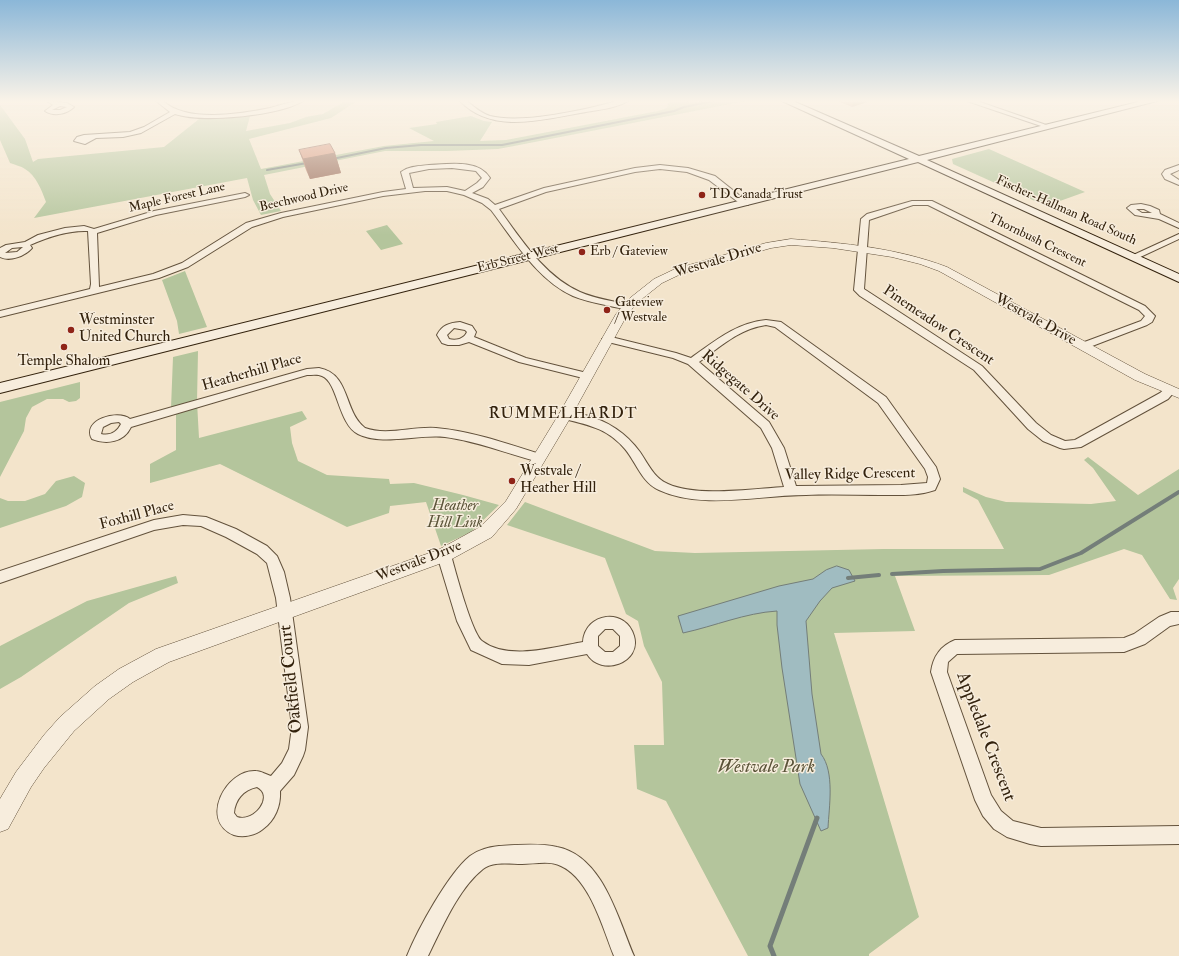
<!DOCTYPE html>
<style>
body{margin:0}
canvas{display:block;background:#f3e4cb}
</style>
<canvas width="1179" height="956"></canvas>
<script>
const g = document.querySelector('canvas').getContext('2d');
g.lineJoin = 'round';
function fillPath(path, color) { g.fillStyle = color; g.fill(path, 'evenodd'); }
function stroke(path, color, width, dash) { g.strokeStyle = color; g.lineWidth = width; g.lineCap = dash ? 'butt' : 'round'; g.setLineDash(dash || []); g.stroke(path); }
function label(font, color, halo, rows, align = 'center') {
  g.font = font + ' "IM FELL Double Pica",serif'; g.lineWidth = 3; g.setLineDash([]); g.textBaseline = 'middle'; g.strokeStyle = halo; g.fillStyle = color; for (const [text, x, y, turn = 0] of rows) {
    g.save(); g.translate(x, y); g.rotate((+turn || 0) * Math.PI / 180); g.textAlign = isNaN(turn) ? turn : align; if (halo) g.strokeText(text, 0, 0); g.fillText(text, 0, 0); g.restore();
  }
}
fillPath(new Path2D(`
 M345 101H357L331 118 249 139 261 169 384 146 434 141 409 128 437 124 436 122 471 116 484 121 492 122 480 141 506 140 658 111 667 108 669 101H687L689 103 703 101H746L514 146 498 149 447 151H385L264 175 270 194 281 211 261 215 253 200 247 178 34 218 46 202C42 191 36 175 25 169 21 166 15 165 10 163L0 140V105L25 139 33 162 38 159 164 147 199 119H217L250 116 246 131 290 123 306 117 323 114Z
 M989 149 1085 192 1046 206 953 164 952 159Z
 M387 225 403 244 381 250 366 231Z
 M185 271 207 327 179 334 177 321 162 280Z
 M198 351 197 402 199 438 302 411 307 419 290 427 292 443 298 461 327 475 389 479 390 484 414 483 463 495 499 505 471 532 441 546 426 502 390 506 389 513 347 527 220 464 150 483V464L176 450V415L171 408 173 357Z
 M80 382V398L76 401 69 402 63 399H47L32 407 26 418 24 431 0 477V402Z
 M1088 457 1138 495 1179 469V579L1173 588 1177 600 1170 599 1142 555 1124 549 1049 575 895 576 915 631 834 633 919 917 869 954V956H748L666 801 637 789 634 745H664L662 682 644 646 638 621 626 614 605 558 507 525 525 502 655 551 695 553 884 549H1004L978 500 963 492V487L986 497 1006 502 1091 504 1116 501 1093 468 1084 460Z
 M74 476 85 483 82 497 66 506 0 528V498L8 501H25L45 494 56 481Z
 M176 576 178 583 129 603 21 677 0 689V646L87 601Z`), '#b4c59c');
const water = new Path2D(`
 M837 566 849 570 855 581 832 588 820 601 806 621 812 694 821 754C835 772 829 807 828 828L821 831 800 784 782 668 777 625V611C745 613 715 626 683 633L678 616 779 586 813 579 826 570Z`);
fillPath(water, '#a0bcc1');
stroke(water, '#747e79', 1);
stroke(new Path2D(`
 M332 159 386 148 421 145H502L674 111 684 107 713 101
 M267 170 307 163`), '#747e79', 2);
stroke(new Path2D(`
 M892 574 943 571 1040 569 1081 553 1179 492
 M848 578 879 575`), '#747e79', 4);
stroke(new Path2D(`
 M774 956 770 946 817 818`), '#747e79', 5);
const minor = new Path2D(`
 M47 101 67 103 74 107C67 114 54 117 45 111L53 105ZM60 106 67 107 60 110H52Z
 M156 101H163C187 123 240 114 270 108 281 105 291 101 303 101 279 116 202 123 175 114L141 133 123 137 96 138 85 144 74 141 77 137 84 135 130 132 144 127 170 112Z
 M460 101H467C474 107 481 113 490 116 522 124 585 110 617 101H628C615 109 595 110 580 113 541 120 492 134 460 101Z
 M967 101H977L1052 127 1047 128Z
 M429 165C448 164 479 159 490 178L483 187 472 193 488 199 495 205 544 188 635 168 660 165 688 168 715 176 749 203 748 205H742L709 180 687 172 660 169 635 172 546 192 499 209C521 239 544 276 580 292 596 299 614 301 630 305L632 307 630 309 627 310C609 305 590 303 573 296 537 280 514 240 491 210L482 203 464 195 447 191H425L383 196 283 217 252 227 188 267 159 278 0 317V311L90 289 91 284 88 231C68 230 48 237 30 245L32 248C25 256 10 262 0 257V248L6 245 25 242 38 235 65 228 84 226 94 229 154 211 245 193 249 195 245 197 156 215 97 233 99 287 153 274 182 263 246 223 281 213 383 192 406 189 401 172C409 166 420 166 429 165ZM452 168 476 171 482 178 477 183 465 191 447 187 413 188 409 173 429 169ZM23 247 17 252 5 253 12 248Z
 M1179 165V170L1170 174 1179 180V185L1165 179 1162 174 1165 170Z
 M912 201H932L1145 306 1155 316 1152 322 1147 325 1087 348H1079L1078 346 1079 344 1141 321 1145 316 1139 310 928 205H913L869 220 864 289 982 366 1036 423 1051 435 1065 441 1075 440 1160 393 1166 388H1174L1175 391 1168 399 1081 447 1064 449 1060 448 1043 441 1028 429 974 370 860 296 854 290 861 219 867 214Z
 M1141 204 1150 206 1159 210 1160 214 1179 223V228L1159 219 1135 215 1127 208 1131 205ZM1136 209H1144L1152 213H1142Z
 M1179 234V239L1136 259H1130L1129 257Z
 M766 320 781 322 886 397 936 467 940 479 935 490C918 496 899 495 881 495 856 495 831 494 806 495 760 495 702 510 659 490 642 483 636 462 625 449 606 427 587 425 561 418L559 415 561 412C569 410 578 413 585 415 608 421 626 433 640 452 648 464 654 478 668 484 697 497 751 489 784 487L772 448 761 428 688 364 673 358 604 341 602 339 607 336 676 353 691 358C715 341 736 323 766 320ZM766 325 775 327 878 403 925 469 928 477 927 483 901 485 796 486 784 448 769 422 699 362C720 347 739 329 766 325Z
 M460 322 472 326 476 332 474 337 526 358 591 374 592 376 587 379 519 362 469 342 459 345H448L442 343 437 335C442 325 449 323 460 322ZM454 328 465 330 467 332C464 339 456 341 449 339L447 335Z
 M319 368C351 374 343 411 365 428 387 436 413 426 436 428 472 431 508 444 543 455L545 458 543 461 539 462C508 454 477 441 445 437 418 434 382 446 358 434 338 424 338 382 322 376 318 374 312 375 307 375L131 427C124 442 107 445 92 439 81 420 118 409 130 419L307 369ZM119 422 121 424C117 432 110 436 101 434L103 427 111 423Z
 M183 515 206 517 236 529 267 546 277 556 284 572 290 598 308 727 305 750 303 756 294 775 280 791C281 806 275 820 263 829 256 835 244 838 234 835 199 821 226 769 256 771 261 771 267 775 271 776L282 763 289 749 292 727 276 598 267 563 257 554 226 537 201 526 183 525 154 530 0 583V571L154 520ZM257 787C275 796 254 823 237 817L234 813C235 800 243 790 257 787Z
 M444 550 449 551 451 555C455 570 472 633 482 641 508 661 554 647 583 642 585 612 626 607 634 636 642 663 601 677 587 654L529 665 502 664 471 650 457 621 437 555 439 551ZM605 629H613L620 636V646L613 652H605L598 646V636Z
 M1171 612H1179V624L1170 626 1145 644 1124 652 957 654 948 662 947 672 991 795 1001 811 1013 821 1041 828 1179 826V844L1041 846 1030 844 1007 837 994 829 983 816 975 800 931 672C933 657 940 646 955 640L1124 638 1134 634 1159 617Z
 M499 846C516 845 540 843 557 847 603 856 618 919 634 956H614C603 929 590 879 561 866 550 860 534 864 522 864 510 864 493 861 483 869 458 889 442 928 428 956H407C418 929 448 874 470 856 478 850 489 847 499 846Z`);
const tertiary = new Path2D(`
 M791 239C844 243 897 248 947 267L1145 374 1179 389V398L1135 380 939 271 920 264 892 257 833 248 791 245 771 248 683 273 662 283 638 302 627 315 572 415 516 509 492 537 450 560 169 662 133 682 109 699 74 731 44 768 31 787 8 829 0 832V799L16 772 44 735 60 717 95 686 119 669 156 649 438 550 480 527 506 501 559 414 616 314 630 298 654 279 675 269 766 243Z`);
const secondary = new Path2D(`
 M782 101H793L919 156 1142 101H1157L927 160 1179 274V282L918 162 0 393V383L909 159Z`);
stroke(minor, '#63523c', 2);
stroke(tertiary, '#63523c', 1);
stroke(secondary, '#33220d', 2);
fillPath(minor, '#f7eddd');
fillPath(tertiary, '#f7eddd');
fillPath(secondary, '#f7eddd');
fillPath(new Path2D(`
 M838 101H867V102L852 107Z
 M299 150 335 153 341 173 310 179 306 170Z`), '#b77d66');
fillPath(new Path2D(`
 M854 101H867V102L852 107Z
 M335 153 341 173 310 179 303 159Z`), '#956653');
const building = new Path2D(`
 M330 144 335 153 303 159 299 150Z`);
fillPath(building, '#d59177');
stroke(building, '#956653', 1);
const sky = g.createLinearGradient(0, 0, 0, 235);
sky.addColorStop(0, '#8bb7d8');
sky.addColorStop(0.43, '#faf3e8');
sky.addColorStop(1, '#faf3e800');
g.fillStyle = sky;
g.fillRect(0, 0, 1179, 235);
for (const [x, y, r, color] of [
 [702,195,4,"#8f2418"],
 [582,252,4,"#8f2418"],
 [607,310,4,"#8f2418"],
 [71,330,4,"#8f2418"],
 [64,347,4,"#8f2418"],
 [512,481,4,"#8f2418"]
]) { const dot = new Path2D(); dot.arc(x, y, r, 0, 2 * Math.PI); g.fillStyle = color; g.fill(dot); stroke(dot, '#f7eddd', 1.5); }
label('13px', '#33220d', '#f7eddd', [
 ["TD Canada Trust",710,195],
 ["Erb / Gateview",590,252],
 ["Gateview",615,303],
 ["/ Westvale",615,318]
], 'left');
label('13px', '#33220d', '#f7eddd', [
 ["Maple Forest Lane",177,198,-13],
 ["Beechwood Drive",304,198,-13],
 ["Fischer-Hallman Road South",1066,211,24],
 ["Thornbush Crescent",1037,241,26],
 ["Erb Street West",518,259,-14]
]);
label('15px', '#33220d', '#f7eddd', [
 ["Westvale Drive",718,261,-17],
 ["Westvale Drive",1035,320,29],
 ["Pinemeadow Crescent",938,326,34],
 ["Heatherhill Place",252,373,-16],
 ["Ridgegate Drive",740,386,41],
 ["Valley Ridge Crescent",850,475,-1],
 ["Foxhill Place",137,516,-15],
 ["Westvale Drive",419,562,-21]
]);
label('15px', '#33220d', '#f7eddd', [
 ["Westminster",79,321],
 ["United Church",79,338],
 ["Temple Shalom",64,362,"center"],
 ["Westvale /",520,472],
 ["Heather Hill",520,489]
], 'left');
label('italic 15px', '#5a5338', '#f7eddd', [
 ["Heather",455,507],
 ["Hill Link",455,524]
]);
g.letterSpacing = '1px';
label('16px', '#33220d', '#f7eddd', [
 ["RUMMELHARDT",563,415]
]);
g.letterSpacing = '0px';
label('18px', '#33220d', '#f7eddd', [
 ["Oakfield Court",292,679,-96],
 ["Appledale Crescent",985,737,69]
]);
label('italic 18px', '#5a5338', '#f7eddd', [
 ["Westvale Park",766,768]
]);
</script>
